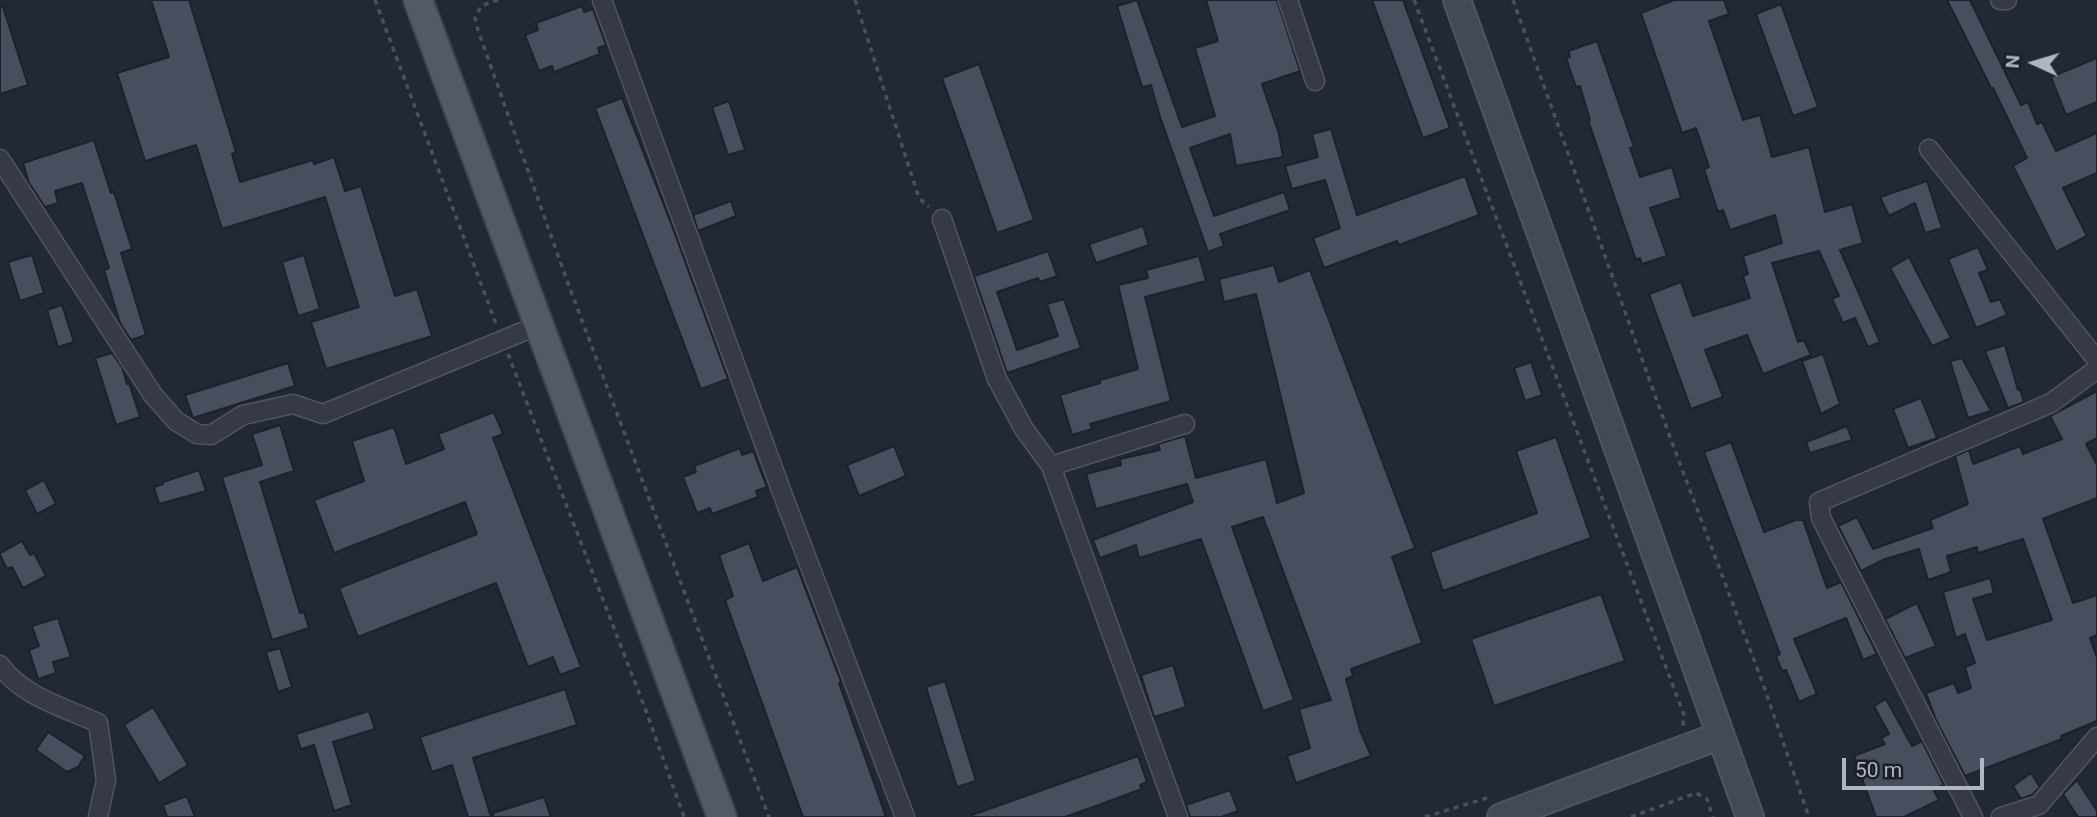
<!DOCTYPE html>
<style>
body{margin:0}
#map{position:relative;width:2097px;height:817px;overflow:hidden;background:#222835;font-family:Roboto,sans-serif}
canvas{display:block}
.north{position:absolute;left:1999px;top:28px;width:70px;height:70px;-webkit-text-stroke:5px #1b1f2a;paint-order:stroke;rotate:274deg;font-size:19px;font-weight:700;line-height:28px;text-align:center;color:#b0b5c2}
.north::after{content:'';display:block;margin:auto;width:24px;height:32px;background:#b0b5c2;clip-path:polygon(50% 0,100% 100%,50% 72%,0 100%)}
.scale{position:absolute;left:1842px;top:758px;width:142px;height:32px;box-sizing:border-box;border:4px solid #b0b5c2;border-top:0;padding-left:9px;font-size:21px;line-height:24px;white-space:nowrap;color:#b0b5c2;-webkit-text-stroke:5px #1b1f2a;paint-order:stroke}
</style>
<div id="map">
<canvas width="2097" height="817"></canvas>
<div class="north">N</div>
<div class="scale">50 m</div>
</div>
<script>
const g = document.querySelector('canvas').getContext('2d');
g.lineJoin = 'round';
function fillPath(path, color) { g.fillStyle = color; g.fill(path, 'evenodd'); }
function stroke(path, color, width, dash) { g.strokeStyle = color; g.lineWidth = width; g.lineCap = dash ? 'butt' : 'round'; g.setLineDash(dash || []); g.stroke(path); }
const building = new Path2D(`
 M151 0H189L236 152 232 154 240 182 313 160 314 164 334 157 345 191 361 186 395 296 417 289 432 336 326 369 311 322 359 307 325 197 222 229 196 145 145 161 117 73 169 57Z
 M1137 0 1182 127 1215 116 1195 48 1218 41 1206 0H1277L1300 71 1262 84 1279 134 1283 157 1236 166 1230 134 1190 148 1214 216 1284 192 1290 210 1220 234 1224 246 1208 252 1160 117 1151 85 1142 87 1117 6Z
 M1372 0H1403L1450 128 1423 138Z
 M1674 0H1724L1729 14 1709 21 1743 120 1760 115 1772 157 1809 147 1825 212 1852 204 1863 243 1840 250 1880 342 1868 347 1855 318 1843 323 1832 299 1839 296 1819 251 1772 263 1798 342 1804 340 1811 355 1763 374 1747 335 1705 350 1723 397 1691 409 1649 294 1681 282 1693 316 1750 298 1743 276 1748 274 1743 256 1782 243 1775 215 1730 230 1723 210 1718 212 1704 169 1709 167 1696 128 1682 133 1641 13Z
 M1947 0H1970L2021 105 2028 102 2037 124 2042 122 2056 151 2097 133V173L2063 188 2087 236 2056 252 2013 166 2027 158 1993 88H1991Z
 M1781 4 1818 107 1793 116 1756 14Z
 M582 6 584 12 593 9 606 45 598 48 600 54 554 72 552 66 539 71 525 35 538 30 536 23Z
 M0 7H3L28 85 0 94Z
 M1597 41 1634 147 1630 148 1640 177 1672 167 1681 198 1650 208 1667 256 1642 264 1640 258 1636 260 1588 120H1590L1580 86 1576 87 1566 58 1570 57 1568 51Z
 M2097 58V102L2066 115 2051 77Z
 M979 64 1034 220 997 233 942 78Z
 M622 98 671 223 728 379 701 389 595 108Z
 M729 101 745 150 728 155 712 107Z
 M1331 129 1357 215 1465 176 1479 215 1399 245 1397 241 1324 268 1313 238 1340 228 1325 180 1292 189 1285 166 1318 157 1312 134Z
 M94 140 111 193 114 192 132 249 121 253 146 335 131 340 120 323 104 270 109 268 82 183 55 191 58 203 45 207 29 183 23 163Z
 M1927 181 1942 228 1925 233 1915 203 1889 216 1880 197Z
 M731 201 736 216 698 231 693 215Z
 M1143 226 1149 245 1096 263 1089 244Z
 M1978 247 1988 270 1979 273 1991 302 2000 299 2007 315 1976 328 1948 259Z
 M1048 251 1057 276 1040 282 1038 278 997 292 1008 323 1017 350 1058 336 1047 304 1064 299 1081 348 1007 373 974 276Z
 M32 255 44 293 20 301 8 262Z
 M304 255 320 309 298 316 282 262Z
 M1199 256 1206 281 1145 297 1171 401 1090 424 1092 429 1072 435 1060 395 1100 383V380L1138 369 1118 285 1148 278 1146 270Z
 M1909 257 1951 338 1932 346 1890 268Z
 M1274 265 1279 282 1310 270 1415 548 1392 557 1422 643 1351 669 1353 676 1346 679 1360 730 1371 756 1296 783 1287 756 1310 748 1299 709 1331 700 1263 517 1232 527 1294 700 1263 711 1201 539 1139 558 1136 545 1100 558 1093 540 1193 502 1187 484 1096 509 1086 474 1121 465 1120 459 1160 450 1158 444 1185 436 1196 478 1266 459 1277 503 1304 493 1256 294 1224 302 1219 279Z
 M62 305 74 342 58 347 47 310Z
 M2005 345 2018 390 2020 389 2024 402 2008 408 1985 351Z
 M112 353 122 367 127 384 129 383 140 417 116 425 95 358Z
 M1823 354 1840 404 1821 414 1802 361Z
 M1962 358 1991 411 1968 418 1950 361Z
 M1531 362 1542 395 1525 401 1514 368Z
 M288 363 295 386 193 418 185 395Z
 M2097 391V438L2086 444 2097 465V498L2043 519 2073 603 2097 595V635L2090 638 2097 658V721L2061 736 2062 739 1965 776 1936 720 1926 693 1954 683 1958 693 1971 688 1965 667 1975 663 1965 634 1956 638 1943 592 1990 578 1994 593 1973 599 1987 640 2052 620 2023 539 1978 553 1977 547 1947 556 1951 572 1928 580 1919 549 1885 559 1861 571 1838 526 1857 517 1873 549 1933 528 1930 520 1968 504 1955 456 1969 450 1973 464 2020 446 2023 454 2062 439 2050 416Z
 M1921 398 1937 438 1908 448 1893 409Z
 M494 412 503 434 493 438 581 667 560 675 553 657 528 667 496 583 358 637 339 588 477 534 465 502 334 553 314 500 364 481 352 441 394 427 406 464 444 449 438 434Z
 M280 425 294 471 260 482 300 613 304 612 309 628 272 640 222 477 262 465 252 434Z
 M1847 426 1852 440 1810 453 1806 442Z
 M1556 437 1591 538 1443 591 1430 552 1537 513 1516 451Z
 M1731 442 1764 532 1796 520H1803L1827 588 1841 582 1877 654 1863 660 1846 618 1794 639 1817 694 1799 702 1786 670 1782 671 1776 656 1780 654 1704 452Z
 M894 446 906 476 859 496 847 465Z
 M740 448 742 455 753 451 767 487 756 491 758 497 712 514 710 508 697 513 683 477 696 472 694 466Z
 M199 470 206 491 159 504 154 487 163 484V482Z
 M44 480 56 504 37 514 25 490Z
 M22 541 30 555 34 553 46 576 23 588 12 567 7 569 0 555V553Z
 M749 543 763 581 797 567 841 682 839 683 886 817H803L725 600 733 596 719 555Z
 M1601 594 1625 661 1494 706 1471 639Z
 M1917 603 1936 646 1905 658 1885 619Z
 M58 618 71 657 53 662 56 673 38 679 29 650 39 646 32 626Z
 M280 648 292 687 278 692 266 652Z
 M1173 665 1186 707 1154 717 1141 675Z
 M945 681 976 781 957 787 926 687Z
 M565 689 577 725 473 758 491 817H468L452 765 432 772 420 737Z
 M1886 699 1912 746 1922 741 1944 785 1933 789 1939 800 1904 817H1876L1854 756 1885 744 1881 738 1889 734 1874 706Z
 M153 707 188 765 159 783 124 725Z
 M369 711 375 729 333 742 352 805 334 811 314 745 301 749 296 734Z
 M48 732 85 756 78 767 67 772 36 750Z
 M1138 756 1147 782 1140 785 1142 789 1096 806 1065 817H973L972 815Z
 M2031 773 2040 787 2032 795 2021 799 2013 786Z
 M2077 780 2097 811V817H2078L2063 794Z
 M1230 790 1238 811 1221 817H1190L1186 805Z
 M187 796 195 817H167L163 805Z
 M544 797 551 817H493V813Z`);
fillPath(building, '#484e5d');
stroke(building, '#1d212c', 2);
const street = new Path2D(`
 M602 0 784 498 905 817
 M1288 0 1315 81
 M2000 0H2007
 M1929 149 2097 360
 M0 159 153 395 176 421 197 434 211 435 243 415 293 404 323 414 539 325
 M942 219 997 379 1024 429 1051 466 1178 817
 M1051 466 1185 424
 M0 665C21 696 66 708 98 723L106 780 98 817
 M1973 817 1821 518 1819 502 2051 403 2097 369
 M2001 817 2039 805 2097 737`);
const secondary = new Path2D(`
 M1457 0 1750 817
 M1501 817 1719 736`);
const primary = new Path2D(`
 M418 0 722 817`);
stroke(street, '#505560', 21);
stroke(secondary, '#505560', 30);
stroke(primary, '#3f434f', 32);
stroke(new Path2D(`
 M375 0 496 324
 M498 0 481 6 475 18 478 30 566 278 769 817
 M855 0 919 198 929 207
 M1414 0 1684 715 1683 726
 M1513 0 1671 440 1762 681 1809 817
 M508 354 646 711 684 817
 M1425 817 1490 797
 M1631 817 1696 793 1707 799 1713 817`), '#465357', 3.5, [5, 5]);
stroke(street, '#353a46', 18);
stroke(secondary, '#444958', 26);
stroke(primary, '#535966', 28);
</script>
